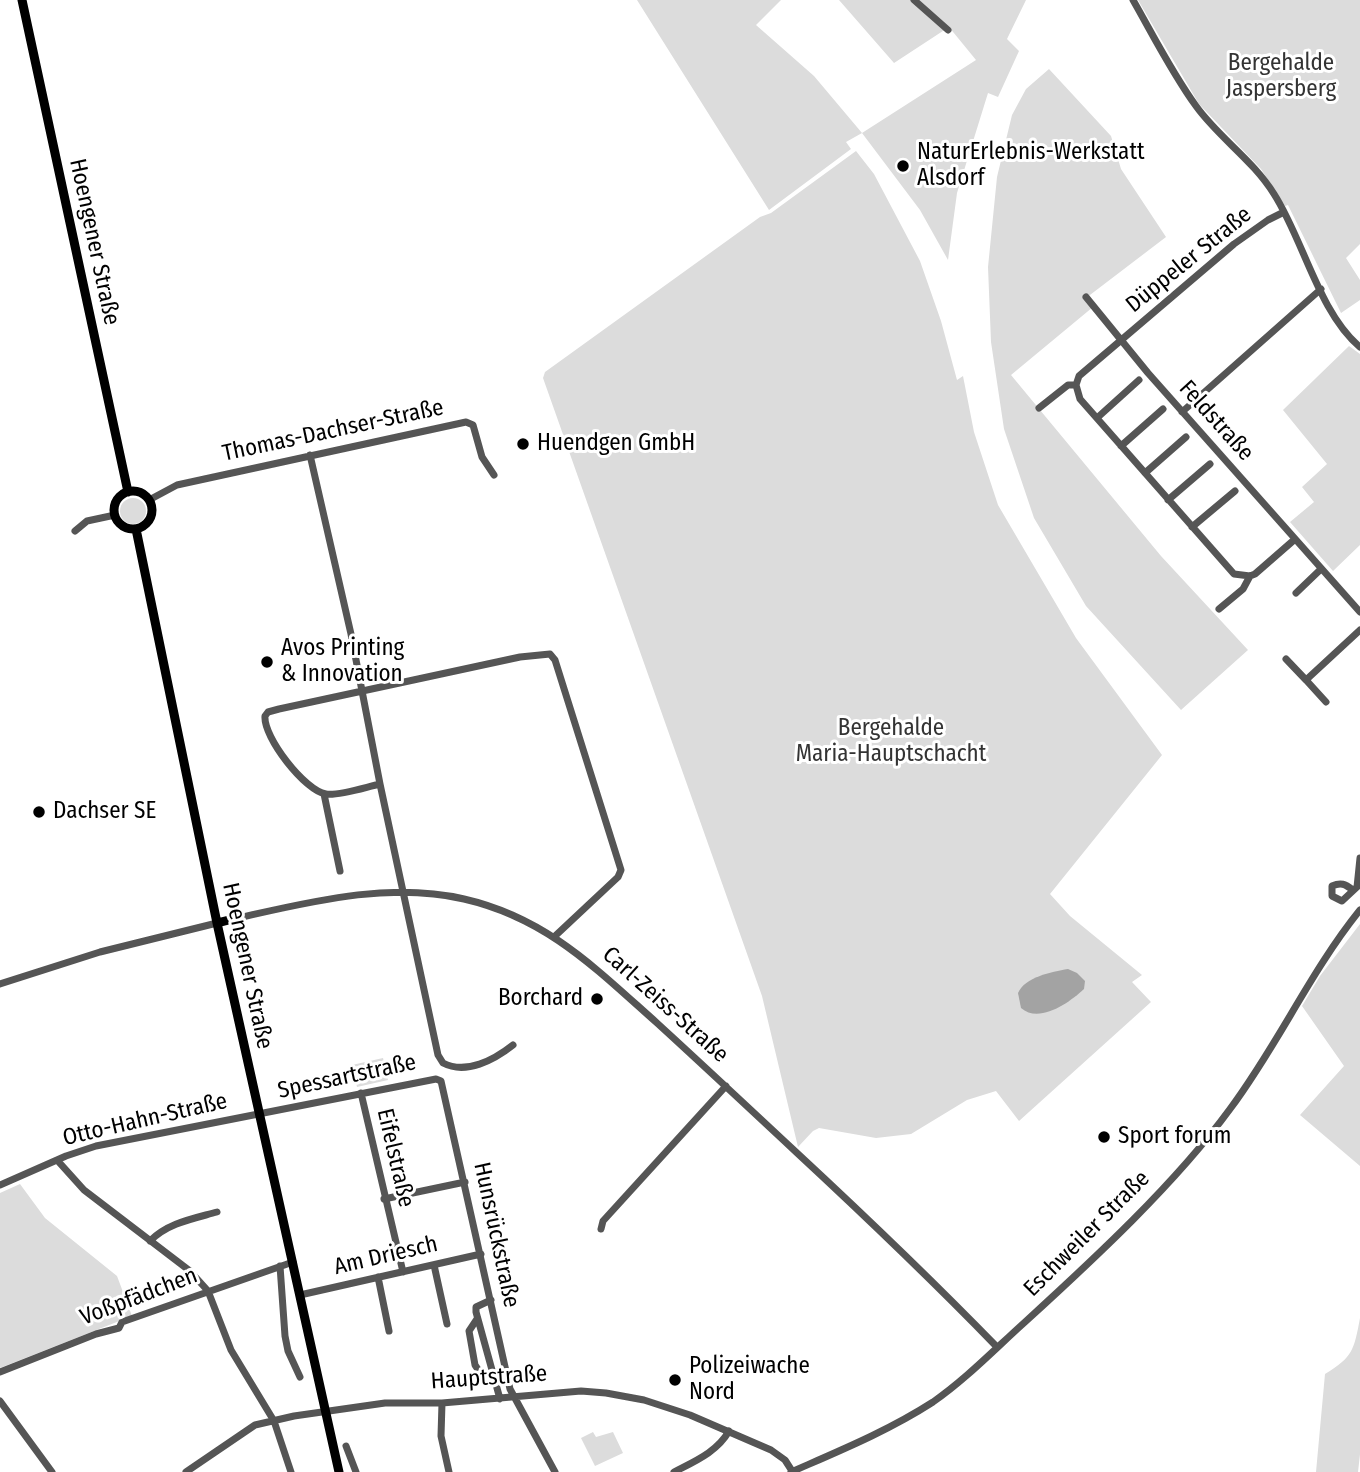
<!DOCTYPE html>
<meta charset="utf-8">
<style>
body{margin:0}
canvas{display:block;background:#fff}
</style>
<canvas width="1360" height="1472"></canvas>
<script>
const g = document.querySelector('canvas').getContext('2d');
g.lineJoin = 'round';
function fillPath(path, color) { g.fillStyle = color; g.fill(path, 'evenodd'); }
function stroke(path, color, width, dash) { g.strokeStyle = color; g.lineWidth = width; g.lineCap = dash ? 'butt' : 'round'; g.setLineDash(dash || []); g.stroke(path); }
function label(font, color, halo, rows, align = 'center') {
  g.font = font + ' "Fira Sans Condensed",sans-serif'; g.lineWidth = 6; g.setLineDash([]); g.textBaseline = 'middle'; g.strokeStyle = halo; g.fillStyle = color; for (const [text, x, y, turn = 0] of rows) {
    g.save(); g.translate(x, y); g.rotate((+turn || 0) * Math.PI / 180); g.textAlign = isNaN(turn) ? turn : align; if (halo) g.strokeText(text, 0, 0); g.fillText(text, 0, 0); g.restore();
  }
}
fillPath(new Path2D(`
 M637 0H781L756 25 814 76 862 133 976 60 949 27 894 63 839 0H1026L1007 39 1019 51 998 97 988 93 957 193 948 260 920 210 862 133 846 142 851 149 769 210Z
 M1138 0H1360V244L1346 258 1360 280V300L1341 313 1288 205 1285 206 1261 169 1199 104Z
 M1049 69 1111 136 1121 169 1166 237 1086 298 1093 307 1011 375 1161 556 1248 650 1181 710 1086 606 1034 518 1004 429 991 342 988 267 997 177 1012 115 1026 89Z
 M856 151 874 174 920 261 941 321 957 380 963 376 974 432 998 505 1076 638 1162 755 1050 894 1070 916 1142 975 1132 982 1151 1002 1019 1121 996 1091 967 1100 911 1134 876 1138 819 1128 813 1131 798 1147 762 996 543 378 545 372 760 217 771 213Z
 M1349 346 1360 354V545L1333 571 1290 522 1314 502 1302 487 1327 464 1283 410Z
 M120 511a13 13 0 1 1 26 0a13 13 0 1 1-26 0Z
 M1360 924V1166L1300 1115 1344 1066 1302 1006 1320 976Z
 M383 1058 388 1080 357 1087 352 1065Z
 M20 1184 45 1218 117 1276 132 1316 0 1368V1193Z
 M1360 1318V1454L1358 1472H1316L1325 1374C1353 1357 1354 1350 1360 1318Z
 M593 1432 596 1437 613 1432 623 1453 595 1466 581 1438Z`), '#dcdcdc');
fillPath(new Path2D(`
 M1068 969 1077 973 1085 981 1084 989C1069 1003 1039 1024 1021 1008L1018 993C1025 977 1051 972 1068 969Z`), '#a3a3a3');
stroke(new Path2D(`
 M914 0 948 30
 M1133 0C1153 35 1172 73 1196 106 1219 138 1253 160 1274 194 1303 239 1319 313 1360 347
 M1284 212 1268 220 1234 244 1079 376 1076 385 1080 399 1234 574 1250 576 1255 574 1294 540
 M1086 297 1148 373 1360 612
 M1039 408 1068 385H1076
 M1182 412 1321 289
 M1097 418 1139 380
 M1121 446 1163 409
 M310 455 351 634 380 784 438 1055 443 1063C466 1075 494 1060 513 1045
 M1145 473 1186 437
 M149 500 177 485 466 422 473 425 482 457 494 475
 M1168 500 1210 464
 M1192 527 1235 491
 M75 531 87 521 115 515
 M1296 593 1321 569
 M1219 609 1243 589 1250 576
 M1286 659 1306 680 1360 630
 M1306 680 1326 702
 M380 784C366 787 339 796 326 794 305 791 263 737 265 716L268 712 279 709 520 657 550 654 555 660 621 870 618 877 554 937
 M324 794 340 871
 M1353 890C1345 884 1341 882 1332 886V896L1342 901 1357 887 1360 858
 M229 920C306 903 385 881 464 899 547 918 596 969 657 1023 704 1066 750 1109 796 1152 865 1216 932 1280 997 1347
 M0 984 100 952 217 923
 M361 1093 403 1272
 M57 1160 84 1190 190 1271 208 1291 231 1350 274 1421 291 1472
 M0 1185 66 1156 96 1146 436 1079 441 1081 510 1389 555 1472
 M384 1199 465 1182
 M601 1229 603 1221 726 1086
 M150 1241C168 1223 192 1219 217 1212
 M434 1265 447 1324
 M280 1266 285 1336 288 1351 300 1377
 M378 1277 389 1331
 M300 1295 481 1254
 M491 1300 476 1307V1312L500 1399
 M477 1319 469 1331 475 1365 479 1371 492 1375
 M0 1372 96 1334 119 1328 122 1322 293 1262
 M0 1401 52 1472
 M442 1403 441 1436 449 1472
 M346 1446 356 1472
 M186 1472 255 1425 294 1416 385 1403H442L581 1391 606 1393 644 1400 690 1415 771 1450 785 1460 792 1471
 M674 1472C695 1461 717 1452 729 1431
 M791 1472C839 1451 888 1431 933 1402 966 1379 995 1349 1025 1322 1094 1259 1175 1184 1230 1109 1278 1045 1310 972 1360 910`), '#555', 7);
stroke(new Path2D(`
 M22 0 128 492
 M114 510a19 19 0 1 1 38 0a19 19 0 1 1-38 0Z
 M136 529 217 923 339 1472
 M217 923 229 920`), '#000', 9);
for (const [x, y, r, color] of [
 [903,166,7,"#000"],
 [523,444,7,"#000"],
 [267,662,7,"#000"],
 [39,812,7,"#000"],
 [597,999,7,"#000"],
 [1104,1137,7,"#000"],
 [675,1380,7,"#000"]
]) { const dot = new Path2D(); dot.arc(x, y, r, 0, 2 * Math.PI); g.fillStyle = color; g.fill(dot); stroke(dot, '#fff', 2.5); }
label('23px', '#333', '#fff', [
 ["Bergehalde",1281,64],
 ["Jaspersberg",1281,90],
 ["Bergehalde",891,729],
 ["Maria-Hauptschacht",891,755]
]);
label('23px', '#000', '#fff', [
 ["NaturErlebnis-Werkstatt",917,153],
 ["Alsdorf",917,179],
 ["Huendgen GmbH",537,444],
 ["Avos Printing",281,649],
 ["& Innovation",281,675],
 ["Dachser SE",53,812],
 ["Borchard",583,999,"right"],
 ["Sport forum",1118,1137],
 ["Polizeiwache",689,1367],
 ["Nord",689,1393]
], 'left');
label('23px', '#000', '#fff', [
 ["Hoengener Straße",94,242,78],
 ["Düppeler Straße",1189,260,-39],
 ["Feldstraße",1216,421,48],
 ["Thomas-Dachser-Straße",333,431,-12],
 ["Hoengener Straße",247,966,78],
 ["Carl-Zeiss-Straße",665,1005,42],
 ["Spessartstraße",347,1077,-12],
 ["Otto-Hahn-Straße",145,1120,-13],
 ["Eifelstraße",395,1158,77],
 ["Eschweiler Straße",1087,1234,-45],
 ["Hunsrückstraße",496,1235,78],
 ["Am Driesch",386,1256,-13],
 ["Voßpfädchen",139,1297,-21],
 ["Hauptstraße",489,1378,-4]
]);
</script>
